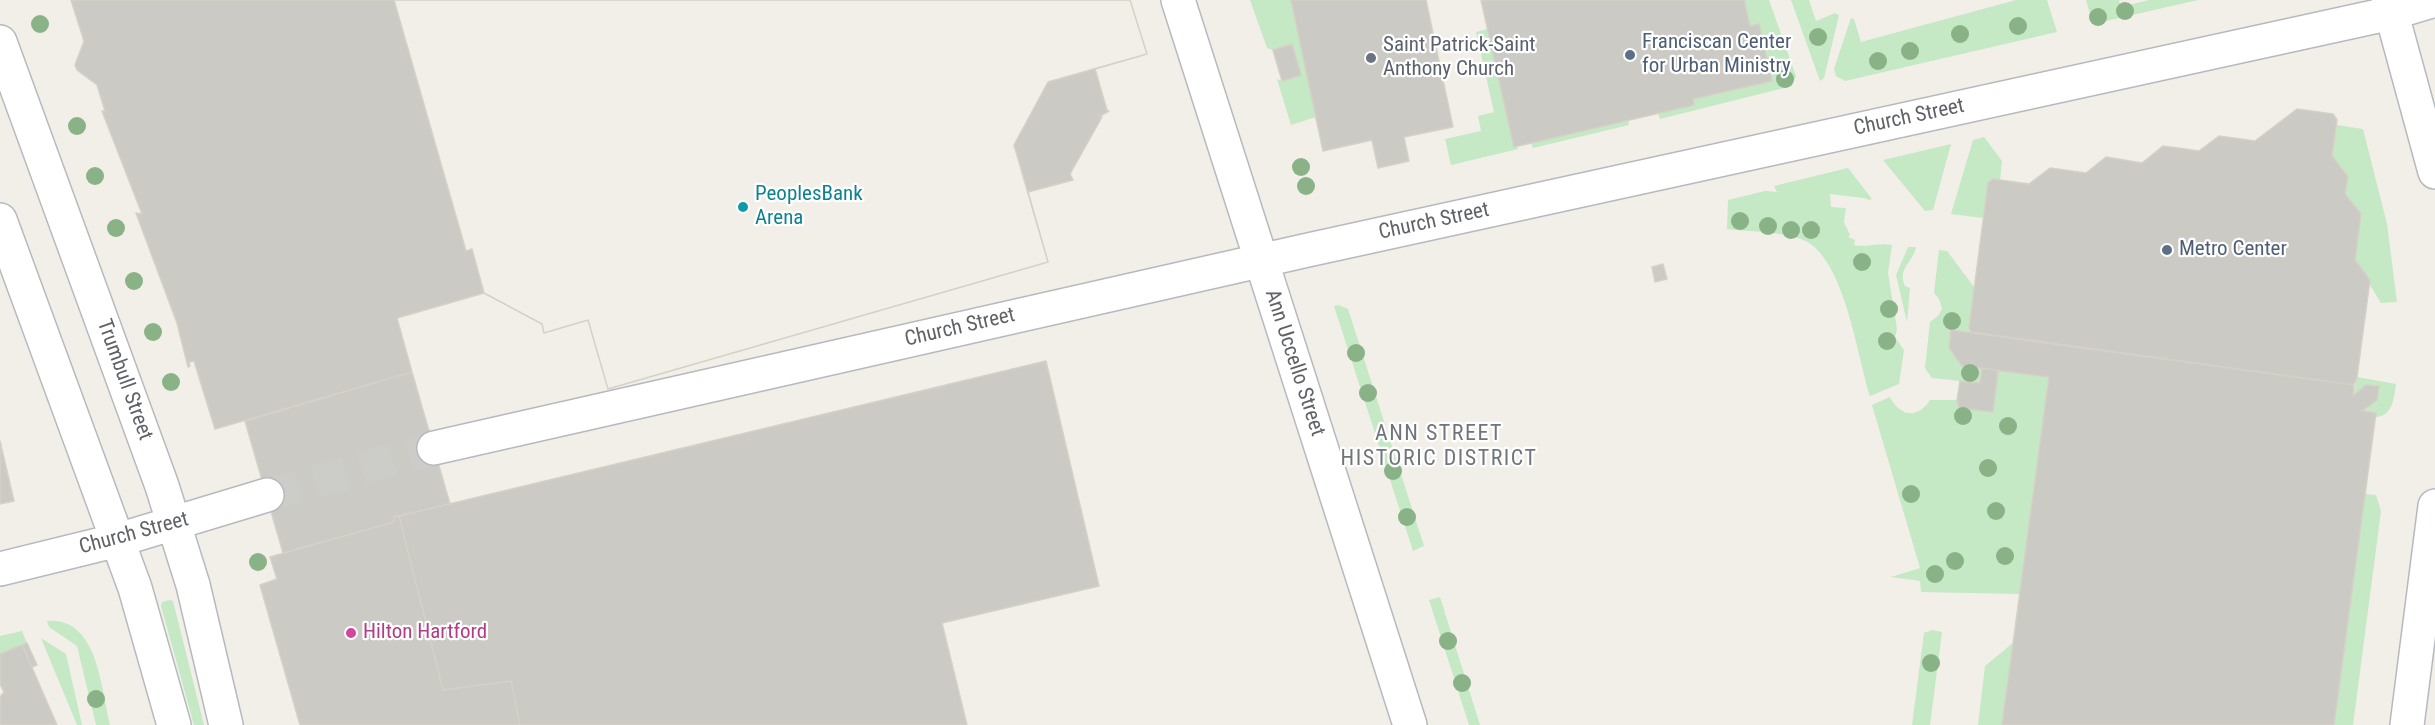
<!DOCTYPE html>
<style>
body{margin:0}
canvas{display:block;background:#f1efe8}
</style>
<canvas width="2435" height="725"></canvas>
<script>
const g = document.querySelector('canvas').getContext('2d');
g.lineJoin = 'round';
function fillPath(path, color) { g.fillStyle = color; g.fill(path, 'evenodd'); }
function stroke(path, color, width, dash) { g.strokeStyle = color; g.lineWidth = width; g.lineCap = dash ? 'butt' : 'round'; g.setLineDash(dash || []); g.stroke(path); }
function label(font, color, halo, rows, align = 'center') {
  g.font = font + ' "Roboto Condensed",sans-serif'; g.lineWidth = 4.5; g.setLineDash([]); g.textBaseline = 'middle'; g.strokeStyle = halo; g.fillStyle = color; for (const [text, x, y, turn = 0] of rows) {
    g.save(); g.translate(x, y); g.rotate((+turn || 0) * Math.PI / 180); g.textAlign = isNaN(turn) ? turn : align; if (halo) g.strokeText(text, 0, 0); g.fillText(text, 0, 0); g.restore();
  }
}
fillPath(new Path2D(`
 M1250 0H1291L1316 117 1291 125 1277 79 1282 81 1301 75 1292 45 1273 50 1267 48Z
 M1744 0H1769L1796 76 1792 86 1660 119 1658 113 1694 105 1693 99 1772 81 1759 24 1750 26Z
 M1791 0H1809L1816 21 1835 13 1839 15 1824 78 1820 81Z
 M2016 0H2047L2057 32 1845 81 1836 76 1834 69 1851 18 1854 19 1861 42Z
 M2086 0H2119L2121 7 2149 0H2198L2093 24Z
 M1488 29 1514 147H1517L1518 149 1451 165 1445 139 1481 131 1478 116 1494 112 1476 32Z
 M1628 120 1629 125 1533 148 1531 143Z
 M2337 125 2363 129 2387 224 2397 302 2381 303 2370 285V279L2355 260 2361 214 2345 194 2348 177 2332 156Z
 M1984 137 2002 161 2000 180 1988 183 1983 218 1951 214 1973 140Z
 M1951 144 1933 210 1925 211 1883 160Z
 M1848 168 1872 199 1869 200 1864 198 1830 194 1831 207 1846 208 1844 222 1850 235 1848 237 1855 240 1854 245C1868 248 1878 242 1892 245L1888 273 1897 329 1895 337 1904 350 1899 384 1870 396C1857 355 1844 254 1801 239 1778 231 1750 232 1727 229L1728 200 1765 191 1777 192 1774 186Z
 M1908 247H1916C1913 263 1897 268 1905 286L1910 288 1907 322 1896 275Z
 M1939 250 1947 251 1974 287 1969 327 1972 333 1951 330 1949 348 1962 366 1982 368 1980 383 1932 378 1925 368 1930 322 1938 316 1942 309 1939 299 1934 293Z
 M1338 305 1348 309 1424 546 1413 551 1334 306Z
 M1998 371 2049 377 2020 594 1921 592 1920 581 1891 577 1920 568 1872 405 1890 397C1900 417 1918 419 1930 400H1957L1959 408 1993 411Z
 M2357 377 2396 384C2394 397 2393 416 2376 417V413L2362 411 2377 400 2378 386 2366 385 2353 396Z
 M2365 494 2376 495 2381 511 2353 725H2334Z
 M1440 597 1480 725H1469L1429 600Z
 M170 600 173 601 204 725H194L161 606 162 602Z
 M47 621C98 617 101 688 110 725H96L77 646 49 627Z
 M1932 630 1942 632 1930 725H1912L1924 633Z
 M22 631 27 643 0 654V636Z
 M41 638 66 654 82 725H77Z
 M2014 642 2002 725H1978L1985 666Z`), '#c5e8c5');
const building = new Path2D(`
 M71 0H1130L1147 54 1095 69 1107 110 1109 111 1100 116 1102 117 1070 174 1073 180 1028 192 1048 262 608 389 588 320 544 333 542 324 484 293 397 318 412 372 215 429 194 361 189 362 190 366 188 367 177 323 136 213 142 214 102 111H105L97 85 77 70 75 65 84 41Z
 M394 0H1130L1147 54 1048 82 1014 145 1048 262 608 389 588 320 544 333 542 324 484 293 472 249 466 251Z
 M1291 0H1426L1453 127 1404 137 1409 161 1378 168 1372 140 1323 151Z
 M1481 0H1744L1750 26 1759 24 1772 81 1693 99 1694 105 1514 147Z
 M1292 44 1301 75 1282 81 1273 50Z
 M2297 109 2333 114 2337 120 2332 156 2348 177 2345 194 2361 214 2355 260 2370 280 2357 377 2354 385 1971 332 1969 328 1988 183 1993 179 2029 184 2050 168 2086 173 2106 157 2142 163 2163 146 2199 151 2219 136 2255 141Z
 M1663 264 1667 279 1655 282 1652 267Z
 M1951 330 2354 385 2353 396 2366 385 2379 386 2377 400 2362 411 2376 413 2334 725H2002L2049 377 1962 366 1949 348Z
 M1046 361 1099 586 942 623 967 725H520L511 681 443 690 399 516Z
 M1982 368 1998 371 1993 412 1959 408 1957 400 1960 381 1980 383Z
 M412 372 450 504 394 517V522L283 553 245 421Z
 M0 441 14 501 0 504Z
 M399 516 443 690 511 681 520 725H300L260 585 277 579 270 557 394 522V517Z
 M27 643 37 665 32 667 22 645Z
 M22 645 27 656 57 725H0V697L4 692 0 684V654Z`);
fillPath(building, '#cccac5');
stroke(building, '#d6d1c6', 1.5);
stroke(new Path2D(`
 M267 495 434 448`), '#ccccc8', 33, [33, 16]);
const secondary = new Path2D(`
 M1178 0 1410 725
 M2388 0 2435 172
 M0 42 162 486 193 585 226 725
 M0 220 135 588 174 725
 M434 448 1308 250 2392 13 2435 0
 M0 569 118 540 267 495
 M2407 725 2435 506`);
stroke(secondary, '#b6babf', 36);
stroke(secondary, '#fff', 33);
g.fillStyle = '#89b387';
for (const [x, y] of [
 [2125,11],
 [2098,17],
 [40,24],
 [2018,26],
 [1960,34],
 [1818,37],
 [1910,51],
 [1878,61],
 [1785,79],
 [77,126],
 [1301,167],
 [95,176],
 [1306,186],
 [1740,221],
 [1768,226],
 [116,228],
 [1791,230],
 [1811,230],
 [1862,262],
 [134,281],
 [1889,309],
 [1952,321],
 [153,332],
 [1887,341],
 [1356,353],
 [1970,373],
 [171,382],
 [1368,393],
 [1963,416],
 [2008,426],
 [1988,468],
 [1393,471],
 [1911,494],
 [1996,511],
 [1407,517],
 [2005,556],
 [1955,561],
 [258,562],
 [1935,574],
 [1448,641],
 [1931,663],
 [1462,683],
 [96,699]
]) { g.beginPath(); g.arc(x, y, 9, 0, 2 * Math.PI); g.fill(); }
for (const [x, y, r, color] of [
 [1630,55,6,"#5c6f8a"],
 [1371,58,6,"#6b7280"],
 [743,207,6,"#0f9aa8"],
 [2167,250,6,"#5c6f8a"],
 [351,633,6,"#d1479c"]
]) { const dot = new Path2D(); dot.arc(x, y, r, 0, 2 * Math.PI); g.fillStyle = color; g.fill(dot); stroke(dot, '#fff', 2); }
label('21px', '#4e5e75', '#fff', [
 ["Franciscan Center",1642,43],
 ["for Urban Ministry",1642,67],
 ["Metro Center",2179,250]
], 'left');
label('21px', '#5b616d', '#fff', [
 ["Saint Patrick-Saint",1383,46],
 ["Anthony Church",1383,70]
], 'left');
label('21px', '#5f6368', '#fff', [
 ["Church Street",1909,118,-12],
 ["Church Street",1434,222,-12],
 ["Church Street",960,328,-13],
 ["Ann Uccello Street",1294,363,72],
 ["Trumbull Street",124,380,70],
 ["Church Street",134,534,-15]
]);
label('21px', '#0d838f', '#fff', [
 ["PeoplesBank",755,195],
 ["Arena",755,219]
], 'left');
label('21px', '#b23c85', '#fff', [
 ["Hilton Hartford",363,633]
], 'left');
g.letterSpacing = '1.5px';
label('22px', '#70757a', '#fff', [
 ["ANN STREET",1439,434],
 ["HISTORIC DISTRICT",1439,459]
]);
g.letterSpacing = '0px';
</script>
